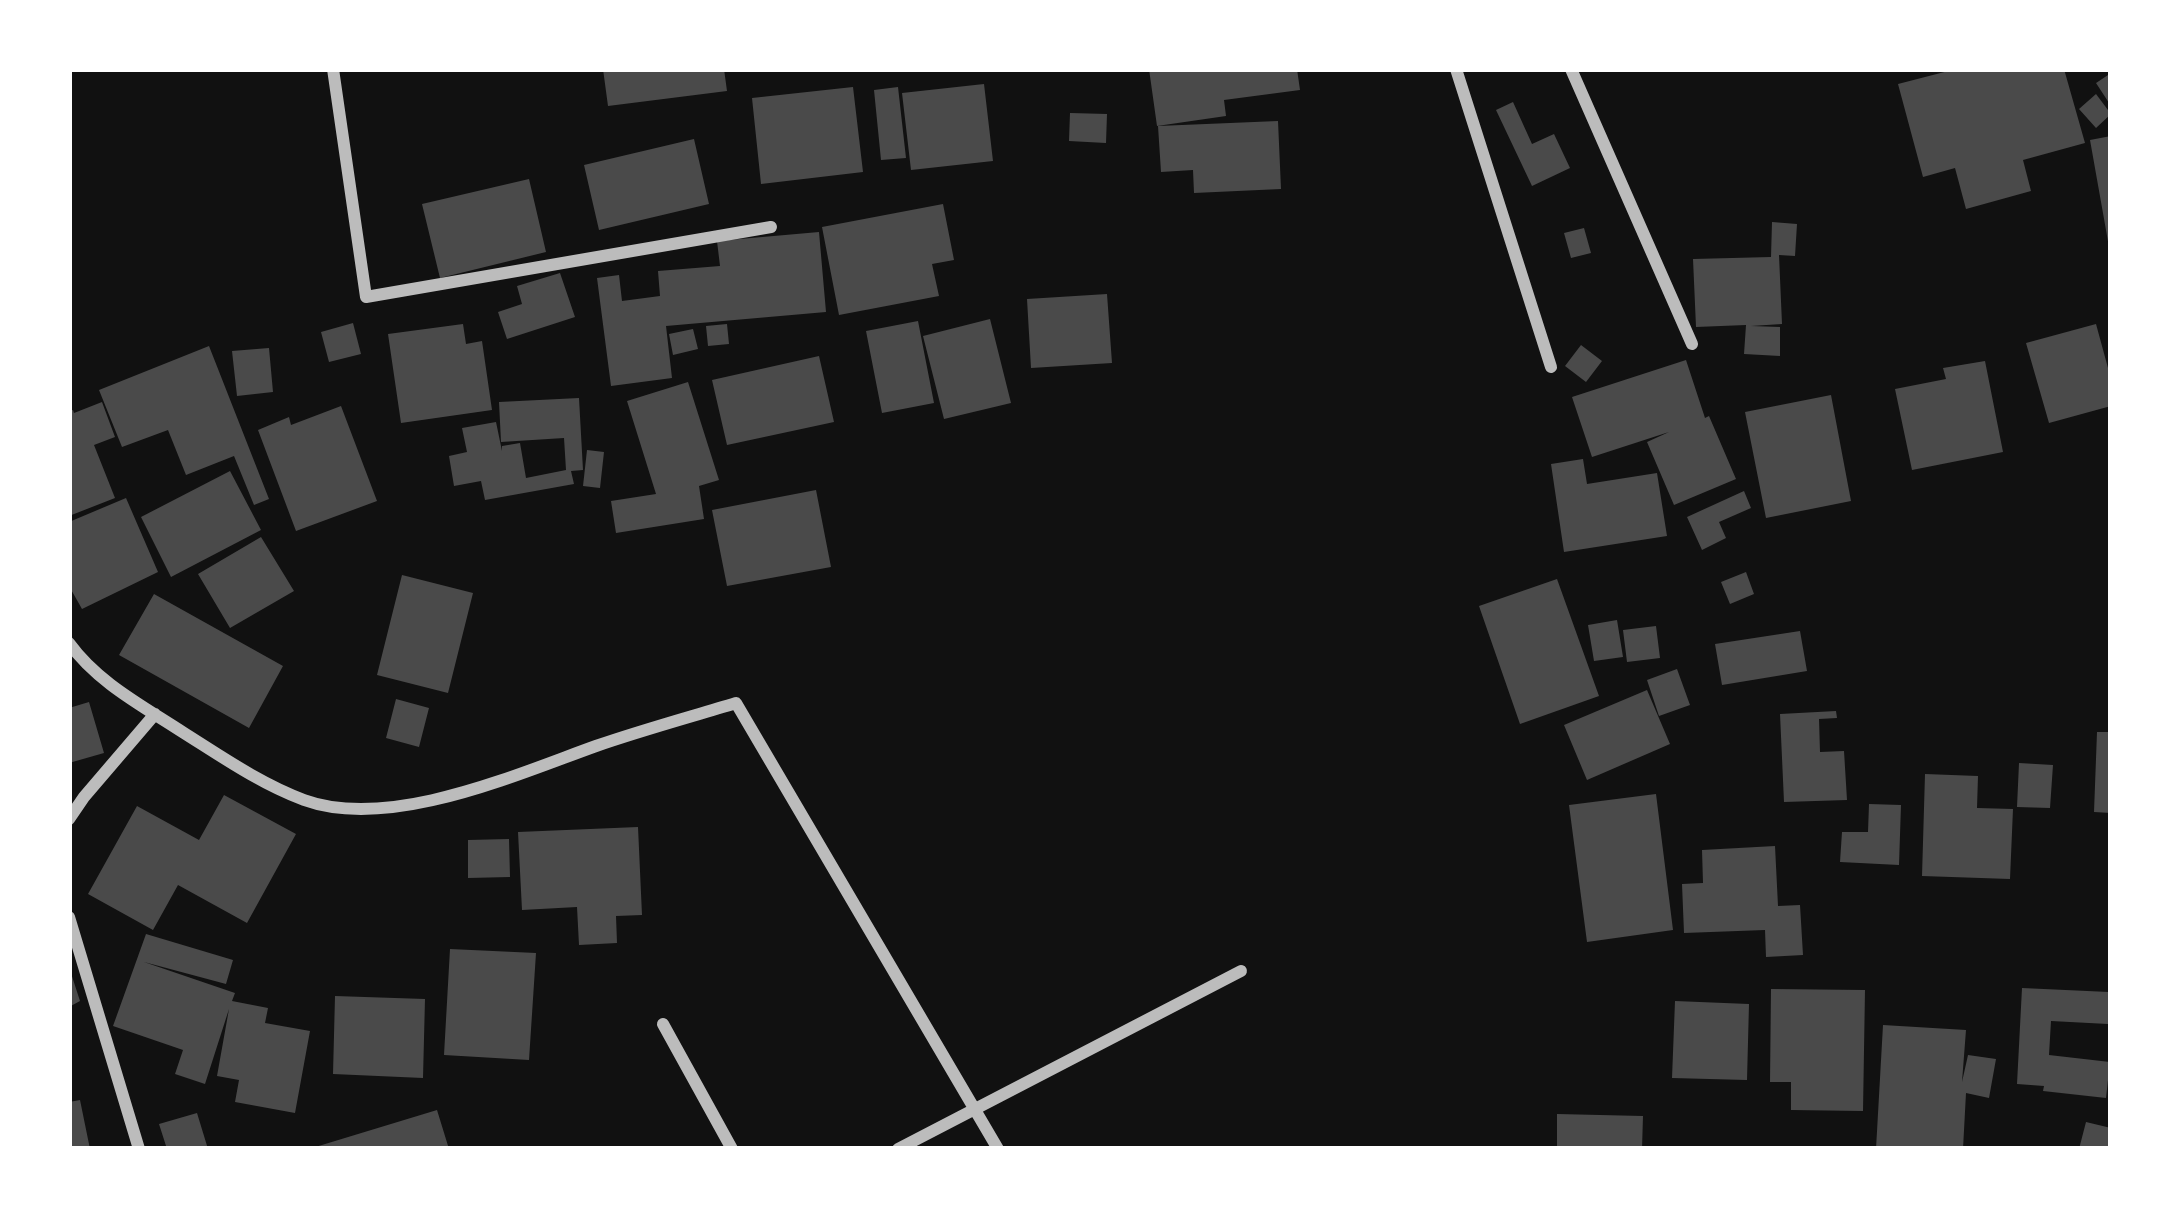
<!DOCTYPE html>
<style>
body{margin:0}
#map{position:relative;width:2180px;height:1218px;overflow:hidden;background:#111;font-family:Georgia,serif}
canvas{display:block}
.frame{position:absolute;inset:0;border:72px solid #fff;pointer-events:none}
</style>
<div id="map">
<canvas width="2180" height="1218"></canvas>
<div class="frame"></div>
</div>
<script>
const g = document.querySelector('canvas').getContext('2d');
g.lineJoin = 'round';
function fillPath(path, color) { g.fillStyle = color; g.fill(path, 'evenodd'); }
function stroke(path, color, width, dash) { g.strokeStyle = color; g.lineWidth = width; g.lineCap = dash ? 'butt' : 'round'; g.setLineDash(dash || []); g.stroke(path); }
fillPath(new Path2D(`
 M603 69H724L727 91 608 106Z
 M1149 69H1297L1300 90 1224 100 1226 116 1157 126Z
 M1956 69H2064L2085 143 2023 160 2031 191 1966 209 1955 168 1923 177 1898 84Z
 M2111 73V106L2096 83Z
 M984 84 993 161 911 170 902 93Z
 M853 87 863 172 761 184 752 98Z
 M898 87 906 158 881 160 874 90Z
 M2096 94 2111 114 2096 128 2079 109Z
 M1513 102 1532 144 1554 134 1570 168 1532 186 1496 110Z
 M1070 113 1107 114 1106 143 1069 141Z
 M1278 121 1281 189 1194 193 1193 170 1161 172 1158 126Z
 M2111 136V247H2109L2090 140Z
 M694 139 709 204 599 230 584 165Z
 M529 179 546 252 440 278 422 204Z
 M943 204 954 260 932 264 939 296 839 315 822 227Z
 M1772 222 1797 224 1795 256 1779 255 1782 324 1751 326 1780 327V356L1744 354 1746 325 1696 327 1693 259 1771 257Z
 M1584 228 1591 253 1571 258 1564 233Z
 M819 232 826 312 666 326 672 378 611 386 597 278 619 275 622 301 660 296 658 271 720 266 717 241Z
 M560 273 575 317 507 339 498 312 522 304 517 286Z
 M1107 294 1112 363 1031 368 1027 299Z
 M990 319 1011 403 944 419 923 336Z
 M918 321 934 403 882 413 866 331Z
 M353 323 361 354 329 362 321 332Z
 M463 324 466 344 482 341 492 410 401 423 388 334Z
 M727 324 729 344 708 346 706 326Z
 M2096 324 2111 379V406L2049 423 2026 343Z
 M693 329 698 349 673 355 669 334Z
 M1581 345 1602 361 1586 382 1565 366Z
 M209 346 269 499 254 505 234 456 186 475 168 430 122 447 99 390Z
 M269 348 273 392 237 396 232 351Z
 M819 356 834 422 727 445 712 380Z
 M1686 360 1705 418 1709 416 1736 479 1674 505 1647 442 1669 432 1592 457 1572 397Z
 M1985 361 2003 452 1912 470 1895 389 1946 379 1943 368Z
 M688 382 719 480 699 486 704 519 616 533 611 501 656 494 627 401Z
 M1831 395 1851 501 1766 518 1745 412Z
 M579 398 583 470 571 471 574 484 485 500 481 481 454 486 449 456 467 452 462 428 496 422 502 451V446L520 443 526 478 566 470 564 438 501 442 499 402Z
 M102 402 115 437 94 445 115 498 69 516V411L73 410 74 413Z
 M341 406 377 501 296 531 258 430 289 417 291 425Z
 M587 450 604 452 600 488 583 486Z
 M1583 459 1587 484 1657 473 1667 536 1564 552 1551 464Z
 M230 471 261 530 171 577 141 517Z
 M816 490 831 567 727 586 712 510Z
 M1744 491 1751 508 1719 522 1726 538 1702 550 1687 517Z
 M126 498 158 572 82 609 69 586V522Z
 M261 537 294 591 230 628 198 574Z
 M1746 572 1754 594 1730 604 1721 582Z
 M402 575 473 593 448 693 377 675Z
 M1557 579 1599 696 1520 724 1479 606Z
 M154 594 283 666 249 728 119 655Z
 M1617 620 1623 657 1594 661 1588 625Z
 M1656 626 1660 658 1627 662 1623 630Z
 M1800 631 1807 671 1722 685 1715 644Z
 M1677 669 1690 705 1659 716 1647 680Z
 M1647 690 1670 744 1587 780 1564 725Z
 M396 699 429 708 419 747 386 738Z
 M89 702 104 753 69 763V708Z
 M1836 711 1837 718 1819 719 1820 752 1844 751 1847 800 1784 802 1780 714Z
 M2097 732H2111V813L2094 812Z
 M2019 763 2053 765 2050 808 2017 807Z
 M1925 774 1978 776 1977 808 2013 809 2010 879 1922 876Z
 M1656 794 1673 930 1587 942 1569 805Z
 M224 795 296 834 247 923 178 885 153 930 88 894 137 806 199 840Z
 M1869 804 1901 805 1899 865 1840 862 1842 832H1868Z
 M638 827 642 915 616 916 617 943 579 945 577 907 522 910 518 832Z
 M509 839 510 877 468 878V840Z
 M1775 846 1778 906 1800 905 1803 955 1766 957 1765 930 1684 933 1682 884 1703 883 1702 850Z
 M146 934 233 960 226 984 144 962 235 993 232 1001 268 1008 265 1023 310 1031 295 1113 235 1102 239 1080 217 1076 229 1009 205 1084 175 1074 183 1050 113 1026Z
 M450 949 536 953 529 1060 444 1055Z
 M69 967 80 1001 69 1007Z
 M2022 988 2109 992 2108 1024 2051 1021 2049 1055 2110 1062 2106 1098 2043 1091 2044 1086 2017 1084Z
 M1771 989 1865 990 1863 1111 1791 1110V1082H1770Z
 M335 996 425 999 423 1078 333 1074Z
 M1675 1001 1749 1004 1747 1080 1672 1078Z
 M1883 1025 1966 1030 1962 1082 1968 1055 1996 1059 1989 1098 1966 1093 1963 1149H1876Z
 M80 1100 90 1149H69V1102Z
 M437 1110 449 1149H312V1148Z
 M197 1113 208 1149H167L159 1124Z
 M1557 1114 1643 1116 1642 1149H1557Z
 M2086 1122 2111 1128V1149H2079Z`), '#4a4a4a');
stroke(new Path2D(`
 M333 69 366 297 771 227
 M1456 69 1551 367
 M1571 69 1692 344
 M69 643C98 683 143 706 184 733 222 757 261 784 304 800 389 831 515 775 596 746 642 730 690 717 736 703L998 1149
 M69 819 84 797 155 714
 M69 917 139 1149
 M663 1024 732 1149
 M898 1149 1241 971`), '#bcbcbc', 12);
</script>
